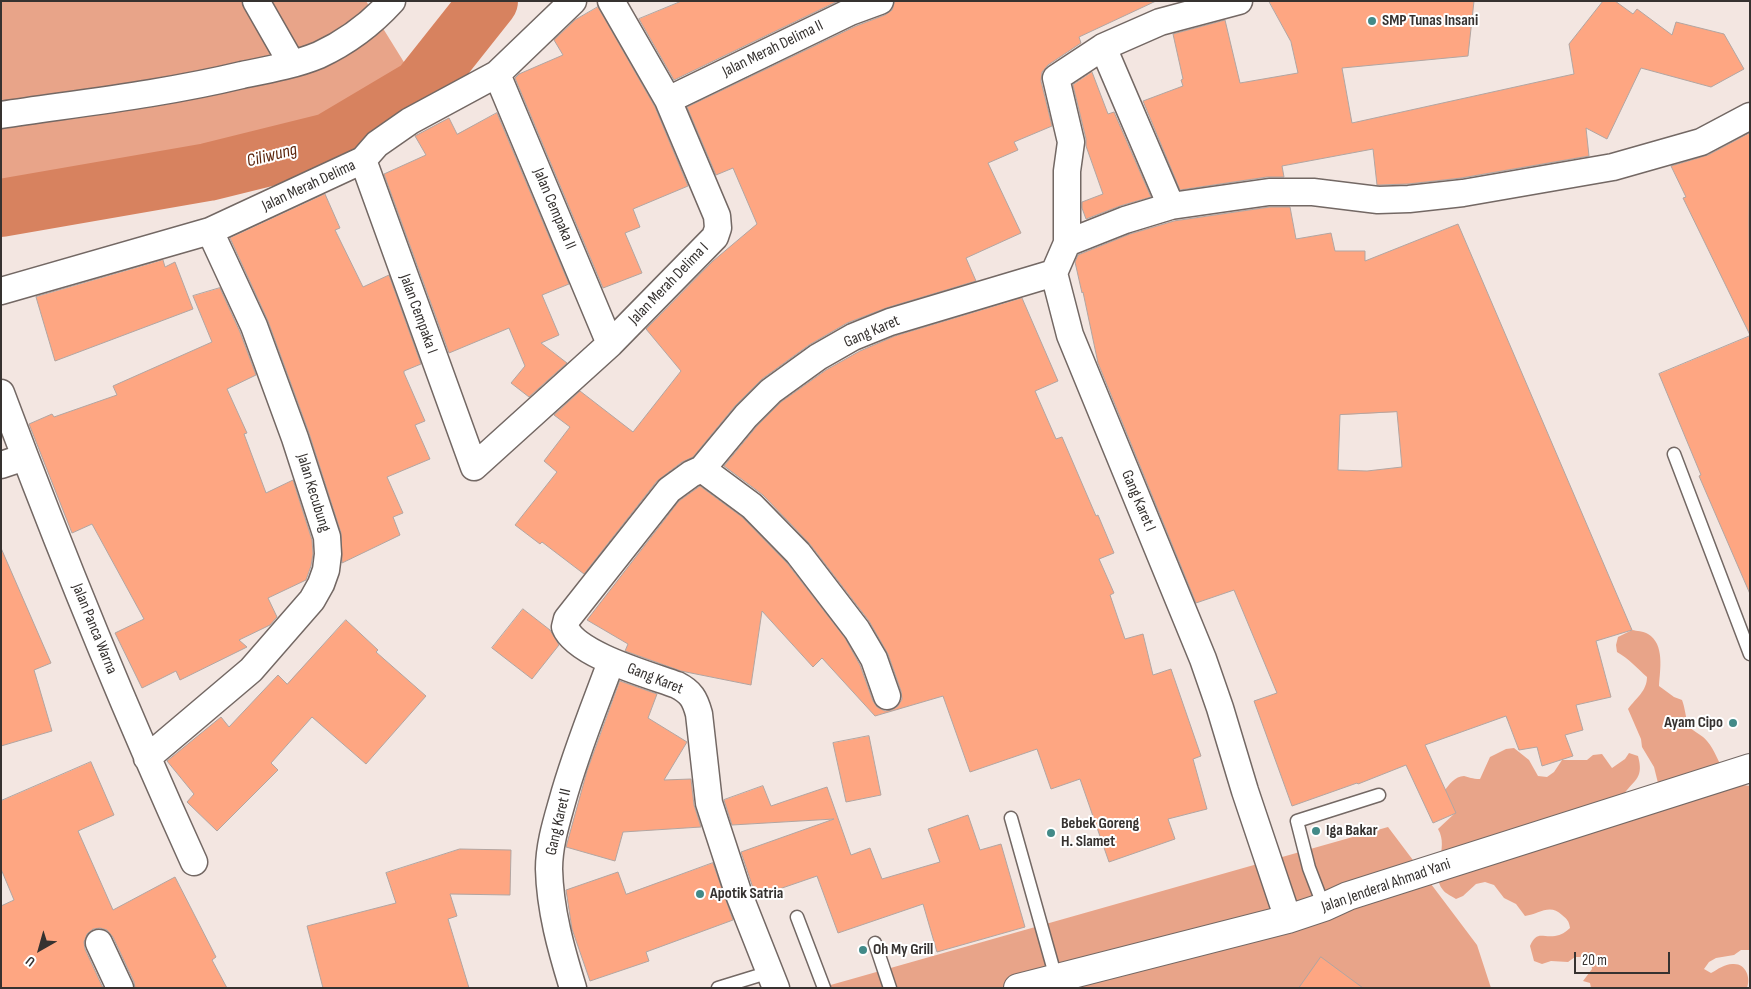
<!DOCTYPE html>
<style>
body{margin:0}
#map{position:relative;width:1751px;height:989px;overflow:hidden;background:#f3e6e1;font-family:"Sofia Sans Condensed",sans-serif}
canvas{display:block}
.frame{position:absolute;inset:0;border:2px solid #363230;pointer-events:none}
.north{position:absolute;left:15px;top:924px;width:50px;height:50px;-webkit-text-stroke:4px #fff;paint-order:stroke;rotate:218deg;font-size:14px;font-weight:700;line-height:20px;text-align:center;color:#363230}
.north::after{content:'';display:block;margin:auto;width:18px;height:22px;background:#363230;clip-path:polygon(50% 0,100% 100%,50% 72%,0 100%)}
.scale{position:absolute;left:1574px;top:952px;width:96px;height:22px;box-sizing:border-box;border:2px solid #363230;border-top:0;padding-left:6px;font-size:15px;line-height:18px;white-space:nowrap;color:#363230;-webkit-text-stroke:4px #fff;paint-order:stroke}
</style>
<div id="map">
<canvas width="1751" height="989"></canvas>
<div class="frame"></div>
<div class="north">U</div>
<div class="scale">20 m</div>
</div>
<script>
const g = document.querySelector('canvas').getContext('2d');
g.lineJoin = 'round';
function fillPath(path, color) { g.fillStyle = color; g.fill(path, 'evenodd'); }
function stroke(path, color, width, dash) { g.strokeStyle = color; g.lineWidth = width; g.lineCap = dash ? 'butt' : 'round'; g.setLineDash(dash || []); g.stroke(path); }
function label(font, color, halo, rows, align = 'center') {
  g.font = font + ' "Sofia Sans Condensed",sans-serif'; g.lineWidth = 4; g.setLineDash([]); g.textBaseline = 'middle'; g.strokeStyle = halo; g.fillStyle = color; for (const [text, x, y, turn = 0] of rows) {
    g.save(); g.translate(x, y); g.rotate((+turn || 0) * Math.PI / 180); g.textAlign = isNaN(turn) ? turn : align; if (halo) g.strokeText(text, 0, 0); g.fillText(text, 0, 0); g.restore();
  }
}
fillPath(new Path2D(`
 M1 1H366L420 88 329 142 218 170 1 208Z
 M1632 630C1637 631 1643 631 1648 634 1665 644 1660 670 1659 686L1674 697 1682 700C1685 707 1686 721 1689 726 1693 732 1703 735 1707 741 1723 760 1719 783 1750 786V950H1741L1734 955 1716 958 1709 962 1704 969 1711 973C1718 969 1726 963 1734 964 1746 964 1751 978 1747 988H1591L1590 983 1583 981 1592 969 1591 962 1584 957H1575L1568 962 1551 961 1542 964 1534 961 1530 946C1537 930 1542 938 1555 936 1561 935 1566 932 1570 928 1569 921 1567 919 1562 915 1550 903 1539 914 1525 916L1516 904 1504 898 1494 885 1485 882 1476 884 1463 896 1456 899C1452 896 1446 894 1443 890 1429 873 1450 849 1438 829L1455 813 1444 791C1449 785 1455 776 1464 776 1469 777 1472 779 1480 779L1490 757 1506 749 1514 748 1529 760 1538 776 1547 777 1554 772 1562 760H1587L1593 755 1602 754 1612 768 1625 759 1629 753 1638 756C1644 778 1635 779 1624 794L1657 792 1658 783 1654 767 1642 747 1641 739 1628 709C1636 698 1647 691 1647 677 1637 668 1629 659 1617 652L1616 645 1618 637Z
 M1388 827 1477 945 1491 988H820Z`), '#e8a489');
stroke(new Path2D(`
 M1 208 208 172 329 142 420 88 489 1`), '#d7825f', 58);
const building = new Path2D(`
 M682 1H838L674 80 639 19Z
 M895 1H1156L1079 37 1081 43 1048 65 1042 72 1041 81 1052 126 1014 142 1018 150 988 163 1021 233 966 258 976 281 886 308 847 323 809 345 762 379 735 406 693 457 682 462 657 481 584 574 542 542 540 544 515 525 557 472 544 461 570 427 554 415 580 391 633 432 681 371 646 329 713 261 757 224 733 168 716 175 687 107 856 26 885 15 892 10Z
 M1269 1H1474L1468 56 1342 68 1352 123 1574 74 1569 44 1603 1H1615L1633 14 1637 9 1672 35 1676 22 1724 34 1744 69 1711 87 1641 68 1607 139 1586 128 1589 156 1461 178 1408 184 1379 185H1377L1373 149 1282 166 1284 177H1267L1180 190 1143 101 1183 86 1181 80 1183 79 1173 34 1225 20 1240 83 1298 73 1291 42Z
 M598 7 655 107 688 186 633 209 640 227 625 233 642 273 603 288 515 78 519 74 563 55 554 40 575 20Z
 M1092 72 1108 114 1114 112 1151 197 1120 206 1086 219 1082 208V202L1103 194 1086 146V139L1073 85Z
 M497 113 569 284 542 295 559 335 541 343 567 363 529 397 511 383 525 366 509 328 449 353 384 174 426 155 415 136 449 118 457 134Z
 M1750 133 1749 221 1750 335 1683 198 1686 197 1671 166 1708 155Z
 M325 194 340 228 335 230 363 287 389 275 421 364 404 371V373L425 421 415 425 430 459 387 477 403 513 393 517 400 535 342 563 341 533 309 433 268 321 230 238Z
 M1270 207H1290L1296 239 1331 233 1335 251H1365V261L1458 224 1632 630 1596 641 1611 697 1576 705 1583 730 1565 735 1573 756 1542 766 1537 747 1519 750 1506 716 1425 745 1456 813 1433 823 1406 765 1358 784 1357 783 1292 806 1254 701 1277 693 1234 590 1196 603 1098 363 1083 292 1082 293 1075 262 1078 255 1130 234 1174 221ZM1397 412 1402 467 1367 471 1338 470 1340 415Z
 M163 260 165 267 175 262 193 309 55 361 36 297Z
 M220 288 240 332 256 375 227 389 247 433 244 434 266 493 293 480 312 540 313 554 311 566 306 580 268 598 277 617 270 625 239 640 247 647 180 680 176 671 142 688 115 633 144 619 92 524 72 533 29 424 52 414 54 417 117 395 113 386 212 342 193 296Z
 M1022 298 1058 381 1035 391 1056 439 1062 437 1096 516 1098 515 1114 553 1099 559 1114 593 1110 595 1125 639 1143 634 1153 675 1171 669 1201 756 1193 759 1207 809 1168 819 1175 839 1109 862 1080 779 1051 789 1037 749 970 772 943 696 875 716 822 658 813 667 762 611 751 685 681 671 625 651 628 644 587 620 679 501 700 486 742 517 787 563 845 638 860 665 873 701 877 707 885 711 892 710 898 706 902 699 901 691 888 654 869 621 809 543 763 495 724 466 757 426 781 402 826 370 860 351 895 336Z
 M1750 336V594L1699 476 1701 475 1659 374Z
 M1 548 51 663 34 670 52 731 1 746Z
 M523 609 550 630 559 645 532 679 492 648Z
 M346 620 378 650 376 652 426 696 366 764 312 717 271 763 278 770 217 831 187 802 194 794 167 761 221 717 229 727 278 675 287 684Z
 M620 681 657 694 648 718 687 742 664 780 691 779 694 805 701 827 623 832 615 861 566 847 587 771Z
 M869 736 881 795 846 802 833 743Z
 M91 762 114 815 78 831 113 910 175 877 216 957 212 960 227 988H135L134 982 113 937 107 930 100 928 93 929 87 934 84 942 85 949 103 988H1V906L14 900 1 869V801Z
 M763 786 771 806 827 787 851 855 870 848 882 879 940 862 928 829 968 815 980 850 1001 844 1025 927 937 952 923 904 838 933 817 876 756 897 741 852 834 819 732 825 724 800Z
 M460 849 511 850 510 895 450 894 457 916 448 919 469 988H323L307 926 396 903 386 873Z
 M713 863 733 920 646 952 649 961 590 981 572 929 566 890 618 872 626 894Z
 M1321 957 1363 988H1299Z`);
fillPath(building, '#fea682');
stroke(building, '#b1a5a1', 1);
const service = new Path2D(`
 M1674 454 1750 654
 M1011 818 1056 978
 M1324 907 1309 868 1297 821 1379 795
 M797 917 824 988
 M875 943 890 988
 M718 988 770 972`);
const minor = new Path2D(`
 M256 1 292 64
 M1239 1 1160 22 1103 47 1056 78 1071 142 1067 171V243L1054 273 1070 335 1203 659 1220 708 1245 791 1288 919
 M1103 47 1171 206
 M497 74 610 344
 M668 100 850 12 880 1
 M1 115C81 103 163 94 242 75 267 70 295 65 319 55 347 42 371 24 392 1
 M363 160 474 467 610 344 715 237 718 228 717 216 668 100 611 1
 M1067 243 1125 220 1171 206 1269 192H1313L1378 200 1409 199 1463 193 1613 167 1701 142 1750 116
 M1 291 210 231 363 160 377 144 410 121 497 74 573 1
 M1 393C60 551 124 708 194 862
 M1 465 25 457
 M702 469 691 474 669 490 571 614 567 619 565 627C576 655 650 675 677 685 691 692 695 699 699 714L709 803 738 892 776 988
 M887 696 874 659 857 630 798 553 752 506 702 469 746 416 771 391 818 357 853 337 890 322 1054 273
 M147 758 251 670 312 600 321 584 326 570 328 554 327 537 295 438 254 326 210 231
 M99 943 120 988
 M573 988C561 949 550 910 549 869 549 846 556 823 562 802 575 754 594 708 611 662`);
const primary = new Path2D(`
 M1018 988 1288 919 1324 907 1348 896 1750 768`);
stroke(service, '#736864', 15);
stroke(minor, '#736864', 29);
stroke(primary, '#736864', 30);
stroke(service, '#fff', 12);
stroke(minor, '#fff', 26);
stroke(primary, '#fff', 28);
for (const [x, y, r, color] of [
 [1372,21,5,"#428a88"],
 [1733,723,5,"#428a88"],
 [1316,831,5,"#428a88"],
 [1051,833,5,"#428a88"],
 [700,894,5,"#428a88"],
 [863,950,5,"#428a88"]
]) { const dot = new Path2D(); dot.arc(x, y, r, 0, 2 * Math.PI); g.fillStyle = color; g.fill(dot); stroke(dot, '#fff', 2); }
label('bold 16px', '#363230', '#fff', [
 ["SMP Tunas Insani",1382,21],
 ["Ayam Cipo",1723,723,"right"],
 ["Bebek Goreng",1061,824],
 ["H. Slamet",1061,842],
 ["Iga Bakar",1326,831],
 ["Apotik Satria",710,894],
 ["Oh My Grill",873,950]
], 'left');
label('16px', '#363230', '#fff', [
 ["Jalan Merah Delima II",773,49,-26],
 ["Jalan Merah Delima",309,186,-25],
 ["Jalan Cempaka II",554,209,67],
 ["Jalan Merah Delima I",669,284,-46],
 ["Jalan Cempaka I",418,314,70],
 ["Gang Karet",872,332,-23],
 ["Jalan Kecubung",313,493,73],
 ["Gang Karet I",1138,501,67],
 ["Jalan Panca Warna",94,629,68],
 ["Gang Karet",655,679,22],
 ["Gang Karet II",559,822,-77],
 ["Jalan Jenderal Ahmad Yani",1386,886,-19]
]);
label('italic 18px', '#5c250c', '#fff', [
 ["Ciliwung",272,156,-14]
]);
</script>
